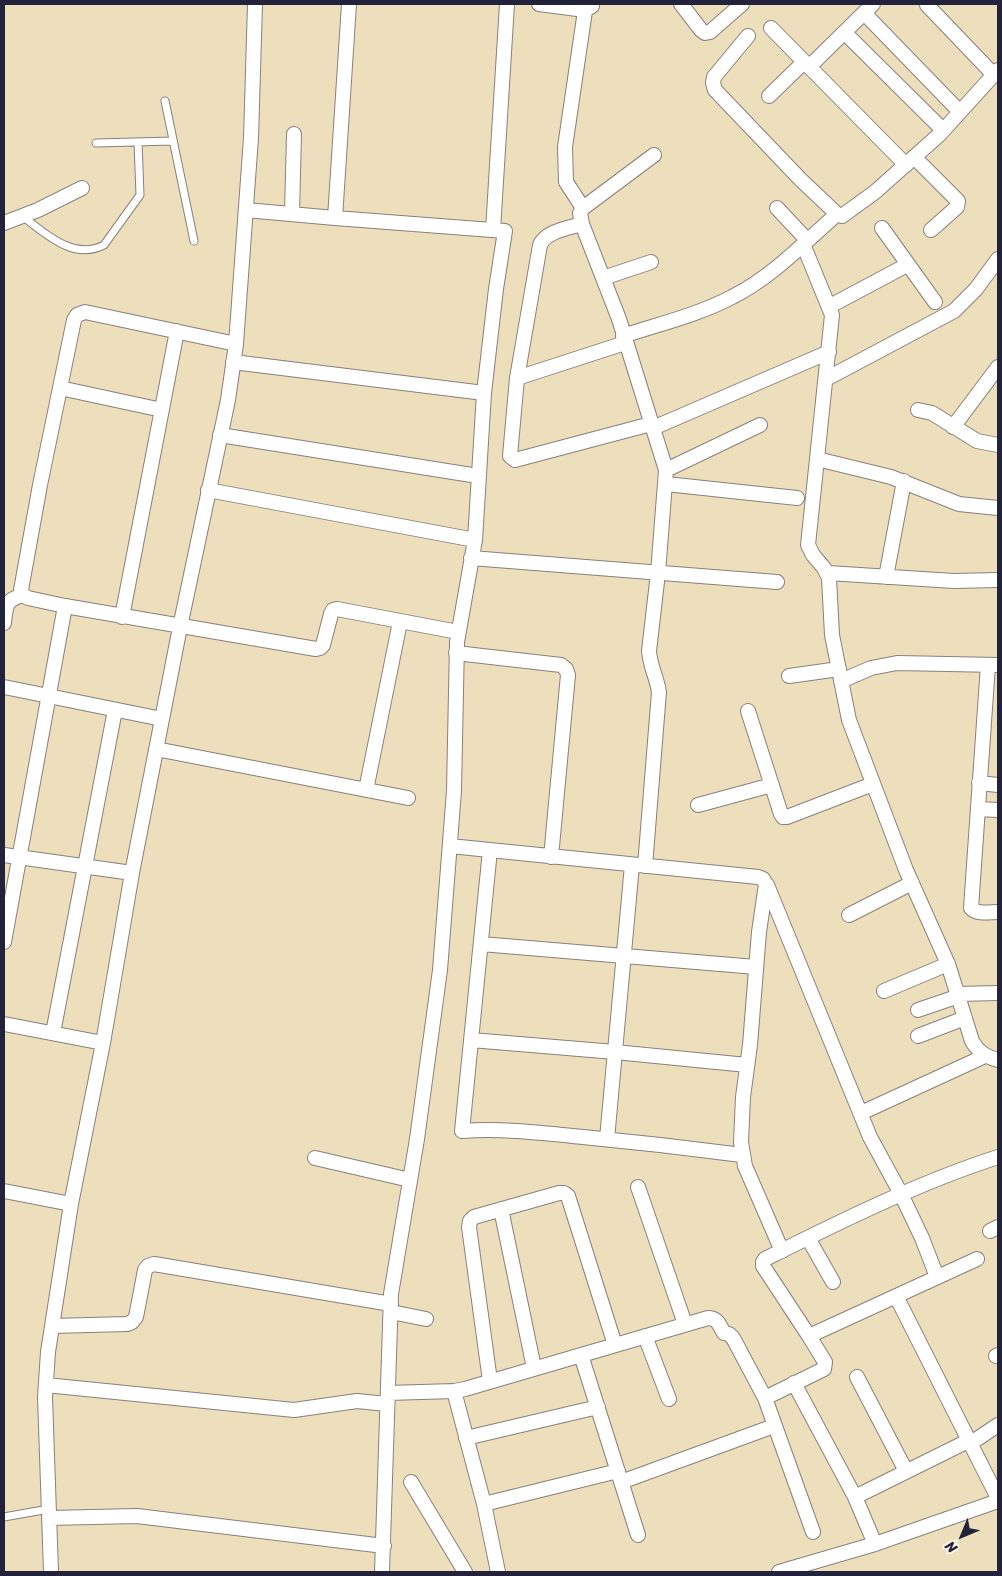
<!DOCTYPE html>
<style>
body{margin:0}
#map{position:relative;width:1002px;height:1576px;overflow:hidden;background:#eddfbc;font-family:Sriracha,sans-serif}
canvas{display:block}
.frame{position:absolute;inset:0;border:5px solid #22223b;pointer-events:none}
.north{position:absolute;left:937px;top:1511px;width:50px;height:50px;-webkit-text-stroke:4px #fcf5e5;paint-order:stroke;rotate:225deg;font-size:14px;font-weight:700;line-height:20px;text-align:center;color:#22223b}
.north::after{content:'';display:block;margin:auto;width:18px;height:22px;background:#22223b;clip-path:polygon(50% 0,100% 100%,50% 72%,0 100%)}
</style>
<div id="map">
<canvas width="1002" height="1576"></canvas>
<div class="frame"></div>
<div class="north">N</div>
</div>
<script>
const g = document.querySelector('canvas').getContext('2d');
g.lineJoin = 'round';
function stroke(path, color, width, dash) { g.strokeStyle = color; g.lineWidth = width; g.lineCap = dash ? 'butt' : 'round'; g.setLineDash(dash || []); g.stroke(path); }
const lane = new Path2D(`
 M165 101 194 241
 M96 143 173 141
 M22 216C45 233 73 261 104 245L140 195 138 142
 M4 1517 49 1509`);
const street = new Path2D(`
 M539 4 585 10 592 6
 M681 4 701 30 705 33 710 32 742 4
 M927 5 994 75
 M864 13 960 112
 M771 28 906 165
 M845 33 943 130
 M748 36 714 77 713 83 715 90 801 180 837 214 842 216 875 192 940 134 998 70
 M809 67 873 4
 M769 96 804 62
 M914 157 958 201 957 207 931 230
 M583 208 566 182 565 147 586 4
 M777 208 807 240
 M246 210 335 218 505 231 496 289 484 393 475 540 457 642 454 791 440 970 417 1139 391 1294 382 1572
 M292 214 294 134
 M335 218 349 4
 M4 223 38 210 82 188
 M582 224C569 228 546 231 540 245L517 378 510 456 515 460 651 424
 M882 228 935 302
 M493 230 507 4
 M803 244 832 315 808 545 813 555 824 568 829 578 832 635 849 720 906 870 948 964 972 1041C978 1052 986 1057 998 1060
 M603 278 651 262
 M830 306 907 265
 M623 336C659 324 698 315 732 297 772 277 804 243 837 214
 M236 344 85 312 77 315 74 320 40 485 21 590 23 595 28 598 65 606 316 649 320 648 323 645 331 614 333 610 337 609 458 632
 M233 362 484 393
 M517 378 625 343
 M826 379 954 311 976 289 998 259
 M60 388 162 410
 M918 410 932 413 977 441 998 445
 M953 427 998 367
 M653 428 829 352
 M220 435 478 476
 M817 459 891 477 959 504 998 508
 M666 470 760 425
 M666 484 797 498
 M208 490 475 540
 M471 558 777 582
 M828 573 954 581 998 580
 M886 577 904 481
 M122 617 177 331
 M4 623C6 606 5 600 23 595
 M456 653 561 665 566 669 568 675 551 857
 M988 665 971 908C977 915 990 912 998 912
 M789 676 839 669
 M841 681 871 668 897 663 998 665
 M4 687 162 719
 M748 711 781 814 783 817H787L873 784
 M156 749 408 798
 M979 783 998 785
 M366 790 400 622
 M698 805 772 785
 M978 809 998 810
 M450 846 758 877 763 879 766 884 759 932 750 1045 743 1097 741 1142 745 1166 782 1251
 M490 850 462 1131C502 1128 543 1133 583 1137 636 1142 689 1148 742 1155
 M4 855 132 873
 M645 866 659 692C657 678 650 666 649 651L658 573 666 470 619 319 582 224 580 213 583 208 654 155
 M767 885 870 1137 901 1194 922 1238 937 1277
 M849 915 912 883
 M4 942 65 606
 M481 944 756 967
 M884 991 948 964
 M958 994 998 993
 M918 1010 959 996
 M4 1024 103 1043
 M53 1033 115 710
 M918 1036 965 1018
 M471 1040 615 1052 747 1065
 M861 1113 985 1056
 M607 1139 632 865
 M315 1158 410 1180
 M638 1187 685 1324
 M4 1191 71 1204
 M501 1209 534 1368
 M990 1231 998 1227
 M808 1238 833 1282
 M896 1296 998 1498
 M391 1312 426 1319
 M52 1326 127 1324 132 1322 136 1317 145 1270 148 1266 154 1264 391 1304
 M645 1336 669 1399
 M809 1336 977 1259
 M581 1355 638 1535
 M996 1356 998 1355
 M857 1377 906 1471
 M490 1381 469 1227 470 1221 474 1217 559 1193H564L568 1196 615 1345
 M794 1383 855 1497 875 1544
 M46 1385 294 1410 357 1401 387 1404
 M454 1391 484 1504 498 1572
 M388 1393 454 1391 465 1389 708 1318C718 1318 719 1325 724 1333L729 1334 733 1338 765 1398 813 1532
 M765 1398 824 1369 825 1362 809 1336 763 1266V1262L765 1259C839 1222 920 1182 998 1157
 M466 1438 598 1407
 M971 1443 998 1425
 M411 1482 465 1572
 M621 1482 774 1426
 M855 1497 970 1440
 M484 1504 618 1471
 M49 1518 137 1516 384 1546
 M51 1572 45 1397 48 1352 71 1204 103 1043 132 873 180 627 228 400 236 344 251 138 255 4
 M779 1572 875 1544 998 1501`);
stroke(lane, '#88807c', 9);
stroke(street, '#88807c', 16);
stroke(lane, '#fff', 7);
stroke(street, '#fff', 14);
</script>
